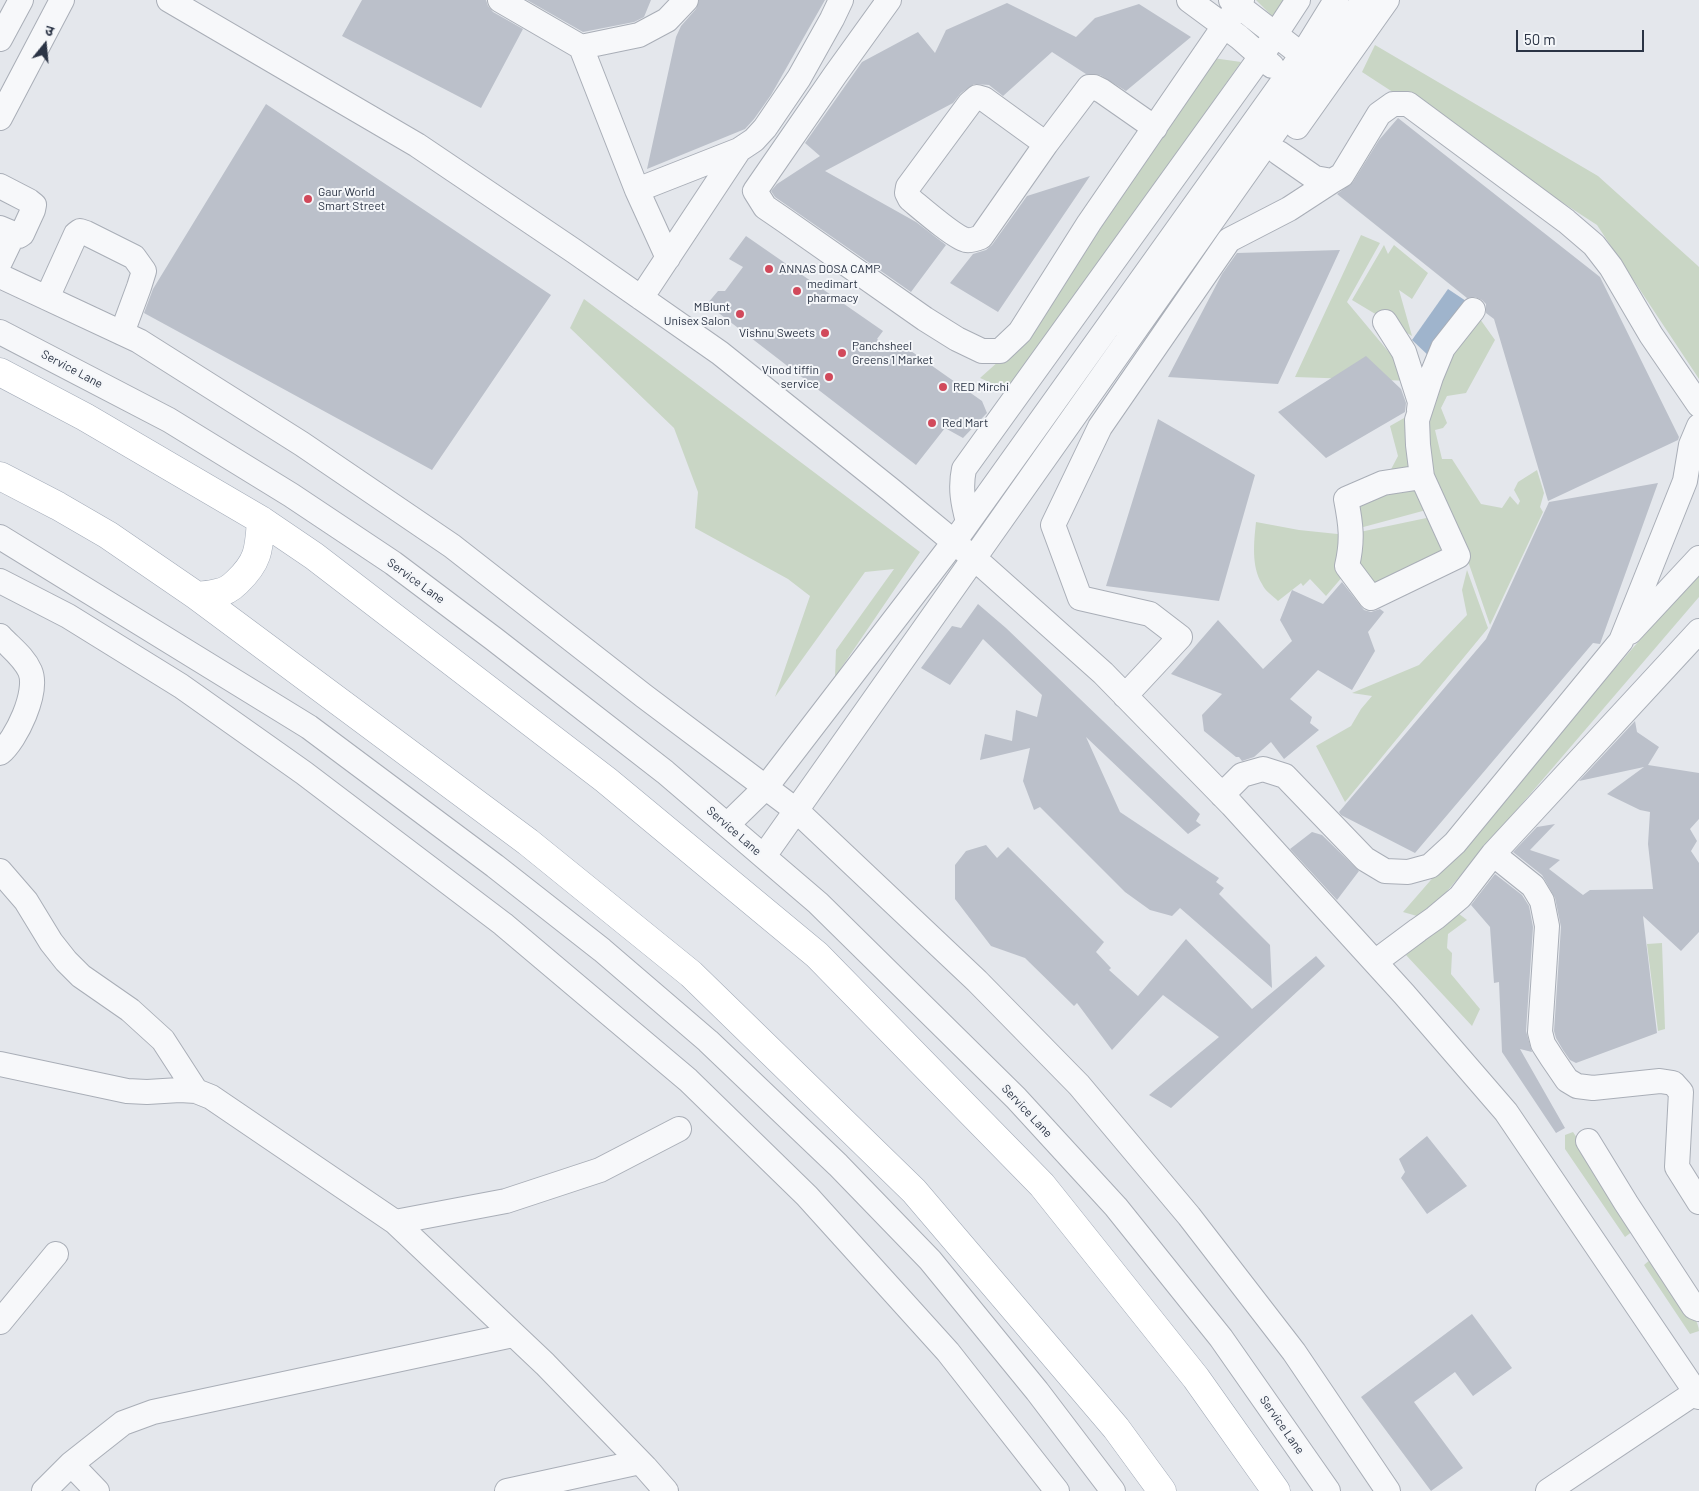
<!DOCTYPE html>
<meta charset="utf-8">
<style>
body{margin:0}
#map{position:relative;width:1699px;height:1491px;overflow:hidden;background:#e4e7ec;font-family:Barlow,"Noto Sans Devanagari",sans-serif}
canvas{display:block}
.north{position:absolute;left:20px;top:20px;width:50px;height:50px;-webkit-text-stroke:4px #f4f6f9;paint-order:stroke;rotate:17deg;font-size:14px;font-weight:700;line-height:20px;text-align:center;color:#2b3445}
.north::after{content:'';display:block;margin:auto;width:18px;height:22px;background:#2b3445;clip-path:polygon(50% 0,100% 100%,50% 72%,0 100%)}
.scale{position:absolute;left:1516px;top:30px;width:128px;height:22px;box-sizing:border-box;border:2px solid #2b3445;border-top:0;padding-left:6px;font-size:15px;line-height:18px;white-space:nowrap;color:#2b3445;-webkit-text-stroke:4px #f4f6f9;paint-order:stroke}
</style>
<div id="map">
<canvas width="1699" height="1491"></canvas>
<div class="north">उ</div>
<div class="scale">50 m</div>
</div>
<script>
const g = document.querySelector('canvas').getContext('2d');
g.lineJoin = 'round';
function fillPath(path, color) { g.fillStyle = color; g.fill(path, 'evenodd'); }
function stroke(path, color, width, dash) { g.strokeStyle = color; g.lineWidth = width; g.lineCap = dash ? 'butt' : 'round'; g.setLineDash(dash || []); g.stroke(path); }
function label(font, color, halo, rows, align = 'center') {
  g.font = font + ' Barlow,sans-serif'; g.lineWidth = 4; g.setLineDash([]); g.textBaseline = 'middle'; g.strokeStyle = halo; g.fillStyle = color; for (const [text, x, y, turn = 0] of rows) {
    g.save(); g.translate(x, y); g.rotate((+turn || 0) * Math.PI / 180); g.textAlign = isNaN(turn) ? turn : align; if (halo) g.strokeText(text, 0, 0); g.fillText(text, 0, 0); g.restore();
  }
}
fillPath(new Path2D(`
 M1256 0H1284L1273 17Z
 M1375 45 1598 176 1697 265 1699 267V379L1597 225 1362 72Z
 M1213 58 1241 62 1010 391 980 378 1018 344Z
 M1361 235 1380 243 1347 302 1413 381 1295 377Z
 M1384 245 1388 254 1394 245 1428 273 1412 299 1399 290 1412 336 1352 300Z
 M584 299 920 552 835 677 836 650 894 569 865 572 775 697 810 596 788 579 695 528 698 492 674 428 570 328Z
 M1475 312 1495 340 1466 393 1447 396 1441 408 1447 423 1443 428 1435 430 1442 459H1452L1481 504 1502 508 1510 496 1518 505 1520 501 1514 490 1518 482 1537 470 1544 493 1540 507 1543 512 1490 625 1451 512 1421 444 1437 375Z
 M1413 413 1416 475 1386 479 1398 456 1390 426Z
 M1422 485 1430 509 1356 529 1349 501Z
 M1436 516 1456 554 1370 595 1350 562 1355 533Z
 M1256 522 1299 530 1347 535 1343 576 1326 596 1310 579 1303 586 1301 583 1278 601C1273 596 1265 591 1262 584 1251 566 1254 542 1256 522Z
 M1467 570 1488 628 1345 802 1316 746 1351 726 1361 709 1372 696 1352 693 1419 665 1467 615 1462 590Z
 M1699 572V597L1424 918 1403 912Z
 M1454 910 1467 920 1448 934 1447 948 1452 953 1451 974 1480 1009 1472 1026 1406 955Z
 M1662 943 1665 1029 1658 1031 1647 944Z
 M1573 1132 1637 1228 1625 1237 1565 1149V1135Z
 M1651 1259C1663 1274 1699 1314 1699 1331L1690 1334 1644 1265Z`), '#c9d6c5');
fillPath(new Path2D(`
 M1448 289 1469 303 1431 358 1412 340Z`), '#9fb4cc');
fillPath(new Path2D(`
 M362 0H486L488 6 493 12 523 29 481 108 342 36Z
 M527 0H651L644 17 634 22 583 32Z
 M699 0H825L771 95 754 119 745 129 647 169 676 37 681 26 696 9Z
 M1007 3 1076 37 1095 18 1139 4 1191 37 1126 91 1100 75 1086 74 1052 52 1003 96 989 85 974 84 961 93 953 103 825 171 916 222 946 245 911 292 775 197 771 191 777 184 820 156 805 143 862 62 918 32 935 53 946 30Z
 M266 104 551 295 432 470 144 313 153 289Z
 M1398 118 1600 277 1679 437 1678 440 1548 501 1494 319 1486 313V304L1482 300 1475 297 1467 298 1337 194 1353 182 1379 140Z
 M1090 176 998 312 950 283 973 254 986 250 992 245 1027 196Z
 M746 236 883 331 877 339 894 352 901 344 982 401 987 413 963 438 945 428 916 465 707 304 718 291H725L743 267 729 259Z
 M1340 250 1278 384 1168 377 1222 274 1237 253Z
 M1366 356 1401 389 1406 403 1405 412 1326 458 1278 412Z
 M1158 419 1255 475 1219 601 1106 586Z
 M1658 483 1600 644 1593 643 1415 853 1341 815 1339 812 1486 639 1549 502Z
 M1342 582 1364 610 1371 612 1380 609 1384 612 1368 632 1375 651 1352 690 1318 670 1290 699 1312 717 1310 723 1319 730 1284 759 1271 742 1254 757 1242 761 1239 757H1236L1204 731 1202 715 1222 694 1171 674 1218 620 1263 669 1292 641 1280 620 1292 590 1323 604Z
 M978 604 1006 628 1200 814 1196 821 1201 825 1188 834 1086 737 1120 812 1219 878 1216 882 1224 888 1219 894 1270 945 1272 988 1180 908 1172 916 1150 910 1125 892 1040 807 1034 810 1023 781 1030 748 980 760 985 734 1012 741 1016 710 1037 717 1042 695 983 639 950 685 921 668 952 626 961 628Z
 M1635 721 1637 732 1659 747 1648 765 1699 773V819L1690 829 1697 841 1691 851 1699 863V932L1681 951 1643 916 1657 1033 1576 1063 1570 1060 1563 1050 1556 1038 1554 1031 1561 927 1555 898 1542 875 1513 852 1537 827 1555 824 1530 850 1560 860 1549 869 1583 895 1590 890 1653 889 1648 844 1650 812 1640 810 1607 794 1644 767 1579 781Z
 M1312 832 1322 835 1359 871 1337 900 1290 849Z
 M986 845 997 858 1008 847 1104 942 1096 952 1111 968 1109 970 1138 996 1186 939 1252 1009 1316 956 1325 966 1171 1108 1149 1095 1219 1037 1163 995 1112 1050 1077 1003 1074 1006 1025 958 991 946 955 899V865L966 851Z
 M1495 874 1522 895 1529 906 1533 927 1526 1031 1532 1052 1520 1049 1565 1128 1556 1133 1502 1052 1499 982 1494 983 1490 927 1471 905Z
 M1427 1136 1467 1186 1427 1214 1401 1178 1405 1172 1399 1159Z
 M1472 1314 1512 1368 1473 1396 1455 1372 1414 1402 1463 1468 1431 1491 1361 1397Z`), '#bbc0ca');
const minor = new Path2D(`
 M169 0 417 145 574 251 720 353 891 490 983 566 1103 673 1232 805 1404 994 1506 1112 1699 1397
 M500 0 581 47 637 190 668 258
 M889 0 835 75 755 191 765 207 784 220 925 319 957 339 982 351H1000L1020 332 1089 223 1242 0
 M1189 0 1239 37 1272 66
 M1231 0 1302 55
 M0 39 21 0
 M581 47 639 35 667 20 686 0
 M0 118 62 0
 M1297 127 1387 0
 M1046 144 984 99 977 97 970 103 908 187 907 193 910 199C921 208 954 237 966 240 971 241 976 239 981 237L1046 144 1089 87H1094L1102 91 1155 128
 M1279 153 1315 178 1332 181 1342 175 1379 114 1393 104H1408L1566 221 1594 245 1611 267 1651 335 1699 405
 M0 186 29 201 34 205 33 210 22 234 19 236 0 228
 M637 190 739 150 754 140 765 128 799 78 832 19 841 0
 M0 262 13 235
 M0 276 139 341 302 444 452 546 644 696 797 811 977 981 1079 1085 1189 1216 1294 1352 1388 1491
 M47 298 76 234 80 231 86 233 134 257 144 271 139 287 122 333
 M641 298 739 150
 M1385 322 1404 352 1420 402 1419 410
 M0 332 169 420 291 495 393 563 494 639 665 772 818 903 1016 1098 1116 1207 1221 1338 1328 1491
 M1422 477 1383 483 1346 499C1351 525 1353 540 1347 566L1371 598 1458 556 1422 477 1418 445 1417 420 1431 377 1443 348 1473 310
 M968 522C963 503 960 488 964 469L1262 55 1298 0
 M0 537 309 727 495 866 602 950 708 1041 838 1165 930 1260 1037 1391 1113 1491
 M0 581 68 616 181 686 304 773 503 924 688 1080 807 1196 948 1352 1057 1491
 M1630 632 1699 558
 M0 636C10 647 24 657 30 671 39 692 16 740 0 753
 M1125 696 1180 637 1150 614 1080 598 1053 525 1100 427 1229 240 1289 209 1332 181
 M1222 795 1242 775 1263 769 1285 776 1365 859 1385 871 1408 872 1430 866 1455 843 1621 641 1685 481 1691 445 1699 426
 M727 825 766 787 954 542 1302 55 1336 0
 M1493 854 1533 886 1542 901 1547 926 1540 1032 1543 1044 1552 1058 1567 1080 1577 1086 1593 1088 1660 1081 1673 1083 1681 1092 1677 1167 1699 1202
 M764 856 1281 123 1363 0
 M0 871 26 901 51 942 66 961 81 976 130 1010 163 1040 196 1091
 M1375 962 1418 930 1435 918 1460 897 1493 854 1699 631
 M0 1064 127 1091 147 1092 180 1090 196 1091 211 1097 395 1222 545 1364 645 1467 666 1491
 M1588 1141 1626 1203 1694 1307 1699 1309
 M395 1222 506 1201 600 1170 679 1129
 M0 1322 56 1254
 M71 1464 97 1491
 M44 1491 71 1464 123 1423 153 1412 513 1335
 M507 1491 640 1462
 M1548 1491 1699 1390`);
const major = new Path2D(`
 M0 372 85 417 261 520 314 556 606 780 817 955 1042 1185 1196 1378 1276 1491
 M0 476 58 506 108 535 197 596 528 842 691 974 914 1191 1116 1428 1162 1491
 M197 596C204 595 210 595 217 593 225 592 232 587 237 582 259 561 259 549 261 520`);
stroke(minor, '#a9aeb7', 26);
stroke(major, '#a3abb8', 29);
stroke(minor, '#f7f8fa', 24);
stroke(major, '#fff', 28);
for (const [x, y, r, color] of [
 [308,199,5,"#d1495b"],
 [769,269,5,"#d1495b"],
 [797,291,5,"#d1495b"],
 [740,314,5,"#d1495b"],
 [825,333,5,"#d1495b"],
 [842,353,5,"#d1495b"],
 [829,377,5,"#d1495b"],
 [943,387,5,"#d1495b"],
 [932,423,5,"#d1495b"]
]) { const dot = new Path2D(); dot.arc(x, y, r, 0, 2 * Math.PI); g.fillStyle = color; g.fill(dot); stroke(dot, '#f4f6f9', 2); }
label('12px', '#2b3445', '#f4f6f9', [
 ["Gaur World",318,192],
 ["Smart Street",318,206],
 ["ANNAS DOSA CAMP",779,269],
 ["medimart",807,284],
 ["pharmacy",807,298],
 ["MBlunt",730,307,"right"],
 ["Unisex Salon",730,321,"right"],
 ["Vishnu Sweets",815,333,"right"],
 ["Panchsheel",852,346],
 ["Greens 1 Market",852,360],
 ["Vinod tiffin",819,370,"right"],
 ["service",819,384,"right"],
 ["RED Mirchi",953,387],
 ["Red Mart",942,423]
], 'left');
label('12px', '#2b3445', '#f4f6f9', [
 ["Service Lane",72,369,28],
 ["Service Lane",416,581,36],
 ["Service Lane",734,831,41],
 ["Service Lane",1027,1111,47],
 ["Service Lane",1282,1425,55]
]);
</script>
